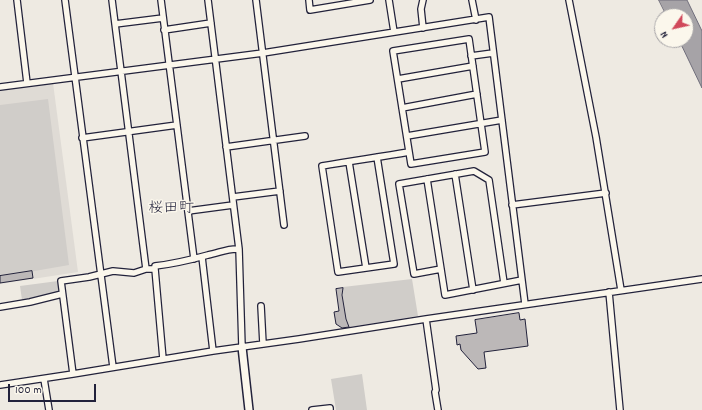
<!DOCTYPE html>
<meta charset="utf-8">
<style>
body{margin:0}
#map{position:relative;width:702px;height:410px;overflow:hidden;background:#eeeae2;font-family:Dekko,sans-serif}
canvas{display:block}
.north{position:absolute;left:654px;top:8px;width:40px;height:40px;box-sizing:border-box;background:#fbf7ec;border:1px solid #a4a2a5;border-radius:50%;rotate:236deg;font-size:11px;font-weight:700;line-height:16px;text-align:center;color:#22223b}
.north::after{content:'';display:block;margin:auto;width:14px;height:18px;background:#d1495b;clip-path:polygon(50% 0,100% 100%,50% 72%,0 100%)}
.scale{position:absolute;left:8px;top:384px;width:88px;height:18px;box-sizing:border-box;border:2px solid #22223b;border-top:0;padding-left:5px;font-size:12px;line-height:14px;white-space:nowrap;color:#22223b;-webkit-text-stroke:3px #fbf7ec;paint-order:stroke}
</style>
<div id="map">
<canvas width="702" height="410"></canvas>
<div class="north">N</div>
<div class="scale">100 m</div>
</div>
<script>
const g = document.querySelector('canvas').getContext('2d');
g.lineJoin = 'round';
function fillPath(path, color) { g.fillStyle = color; g.fill(path, 'evenodd'); }
function stroke(path, color, width, dash) { g.strokeStyle = color; g.lineWidth = width; g.lineCap = dash ? 'butt' : 'round'; g.setLineDash(dash || []); g.stroke(path); }
function label(font, color, halo, rows, align = 'center') {
  g.font = font + ' Dekko,"Klee One",sans-serif'; g.lineWidth = 3; g.setLineDash([]); g.textBaseline = 'middle'; g.strokeStyle = halo; g.fillStyle = color; for (const [text, x, y, turn = 0] of rows) {
    g.save(); g.translate(x, y); g.rotate((+turn || 0) * Math.PI / 180); g.textAlign = isNaN(turn) ? turn : align; if (halo) g.strokeText(text, 0, 0); g.fillText(text, 0, 0); g.restore();
  }
}
fillPath(new Path2D(`
 M53 83 78 272 0 284V89Z`), '#dfdbd5');
fillPath(new Path2D(`
 M48 99 69 265 0 277V105Z
 M412 279 418 316 349 327C344 315 342 300 343 287Z
 M58 281 59 288 57 292 22 300 20 286Z
 M362 374 367 410H336L331 379Z`), '#d0cdc9');
const water = new Path2D(`
 M659 0H687L702 31V88L679 40H686V16H667Z`);
fillPath(water, '#a6a3a7');
stroke(water, '#716f7c', 1);
const building = new Path2D(`
 M32 271 33 278 0 283V276Z
 M343 288 342 295 346 319 349 327 342 328 336 324 334 312 339 311 336 289Z
 M519 313 520 320 525 319 528 346 484 352 486 368 478 369 461 350 460 344 457 345 456 336 477 333 475 320Z`);
fillPath(building, '#bcb8b8');
stroke(building, '#22223b', 1);
const minor = new Path2D(`
 M17 0 27 83
 M65 0 113 367
 M112 0 146 269
 M161 0 194 259
 M208 0 239 249 242 347
 M256 0 284 225
 M309 0 310 10 370 0
 M389 0 394 32
 M472 0 476 20
 M569 0 596 137 621 290
 M115 24 163 18
 M423 28 421 9 423 0
 M164 30 211 23
 M469 39 485 152 411 164 393 51Z
 M471 56 493 53
 M398 79 473 66
 M0 87 263 53 489 17 525 304
 M402 108 477 94
 M407 136 502 120
 M82 138 177 125
 M226 147 305 136
 M377 157 394 264 338 272 322 166C351 161 380 157 409 152
 M349 162 366 268
 M455 174 473 290
 M427 179 445 295 522 280
 M233 197 280 191
 M512 205 606 193
 M188 211 233 205
 M202 257 213 351
 M155 269V266C173 264 190 260 208 255 219 253 228 248 239 249
 M441 269 414 274 399 184 474 171 489 180 504 283
 M609 292 620 410
 M261 306 263 344
 M0 307 30 302 62 294
 M426 319 436 390 435 392 438 410
 M73 374 61 281 89 277 113 271 134 273 146 269H155L163 359
 M44 379 49 410
 M0 385 73 374 213 351 299 339 426 319 702 279
 M312 410 330 408V410`);
const tertiary = new Path2D(`
 M242 347 249 410`);
stroke(minor, '#22223b', 8);
stroke(tertiary, '#22223b', 10);
stroke(minor, '#fbf7ec', 5.5);
stroke(tertiary, '#fbf7ec', 7);
label('15px', '#22223b', '#fbf7ec', [
 ["桜田町",171,210]
]);
</script>
